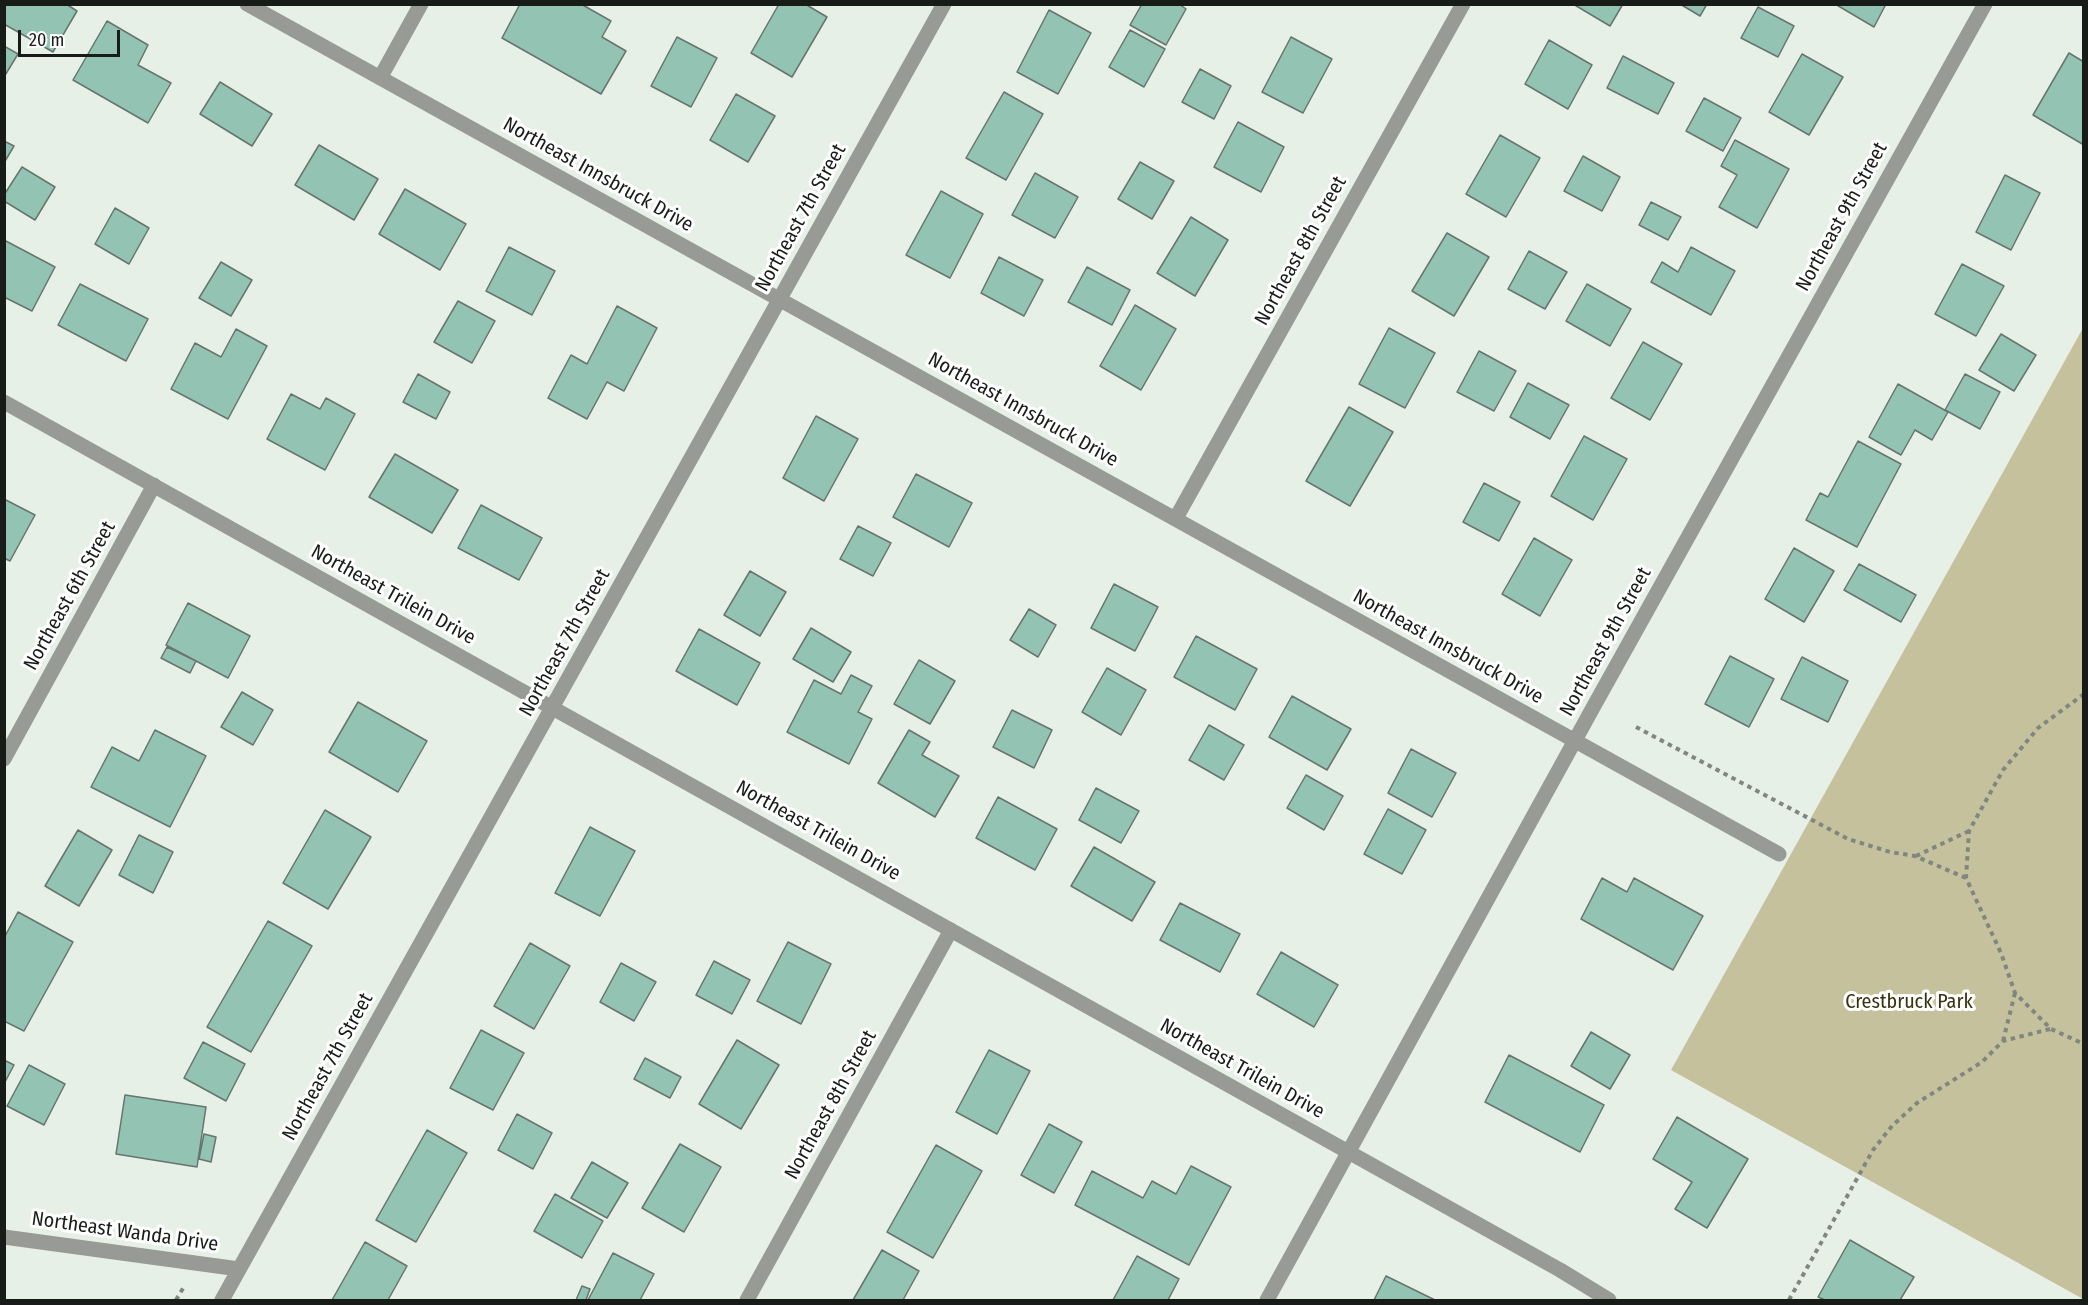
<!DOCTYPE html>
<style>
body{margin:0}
#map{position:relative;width:2088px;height:1305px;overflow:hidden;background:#e6f0e7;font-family:"Fira Sans Condensed",sans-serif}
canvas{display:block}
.frame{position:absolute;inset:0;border:6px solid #181c18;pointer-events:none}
.scale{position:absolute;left:18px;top:30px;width:102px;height:27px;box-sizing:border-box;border:3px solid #181c18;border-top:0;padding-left:8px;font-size:18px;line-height:21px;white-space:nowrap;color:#181c18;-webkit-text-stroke:4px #fff;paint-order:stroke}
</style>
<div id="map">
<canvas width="2088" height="1305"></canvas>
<div class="frame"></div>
<div class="scale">20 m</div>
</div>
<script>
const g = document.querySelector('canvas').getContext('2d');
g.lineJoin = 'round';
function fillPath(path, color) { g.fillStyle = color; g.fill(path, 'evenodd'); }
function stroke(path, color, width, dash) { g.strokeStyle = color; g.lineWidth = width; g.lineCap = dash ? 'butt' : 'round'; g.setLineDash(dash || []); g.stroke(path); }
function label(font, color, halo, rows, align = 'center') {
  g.font = font + ' "Fira Sans Condensed",sans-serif'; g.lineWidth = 6; g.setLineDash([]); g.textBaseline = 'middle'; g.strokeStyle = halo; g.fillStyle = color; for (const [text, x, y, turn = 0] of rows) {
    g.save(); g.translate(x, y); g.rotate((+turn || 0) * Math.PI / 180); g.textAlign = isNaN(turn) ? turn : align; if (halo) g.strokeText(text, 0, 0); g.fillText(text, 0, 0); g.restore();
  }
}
fillPath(new Path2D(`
 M2083 328V1299L1671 1070Z`), '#c6c19d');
const building = new Path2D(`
 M4 4H66L77 11 53 52 4 24Z
 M520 4H581L611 21 602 37 626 51 601 94 502 38Z
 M779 4H805L827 17 792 77 751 53Z
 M1142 4H1179L1186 9 1166 45 1130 25Z
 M1573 4H1623L1610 26Z
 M1680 4H1707L1700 16Z
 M1835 4H1886L1874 27Z
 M1758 7 1794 26 1778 57 1741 38Z
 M1049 10 1091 33 1058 94 1017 72Z
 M107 21 148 45 138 65 171 83 148 123 73 80Z
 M1130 30 1165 49 1144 87 1109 67Z
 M677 37 717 58 691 107 651 86Z
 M1291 37 1332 59 1303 113 1262 92Z
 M1549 40 1592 65 1568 109 1525 84Z
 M4 46 18 54 4 77Z
 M2069 53 2084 62V145L2033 115Z
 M1802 54 1843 77 1809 135 1769 112Z
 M1623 56 1674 83 1658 114 1607 88Z
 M1200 69 1231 86 1214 119 1182 102Z
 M220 82 272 114 252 146 200 114Z
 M1004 92 1043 114 1006 180 966 158Z
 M736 94 775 116 748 162 710 140Z
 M1704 98 1741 118 1723 151 1686 131Z
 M1238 122 1284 147 1261 192 1214 167Z
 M1500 135 1540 158 1506 217 1466 194Z
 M1735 140 1789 169 1757 228 1719 207 1737 175 1721 166Z
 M4 141 14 146 4 163Z
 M319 145 378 179 354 220 295 185Z
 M1583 156 1620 177 1602 211 1564 191Z
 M1140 162 1174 181 1152 219 1118 199Z
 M22 167 55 187 35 220 4 201V195Z
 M1035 173 1078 197 1055 238 1012 215Z
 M2005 175 2040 193 2011 250 1976 232Z
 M405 189 466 224 440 270 379 234Z
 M941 191 983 214 950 278 906 255Z
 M1651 202 1681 217 1668 240 1639 225Z
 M115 208 149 228 129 264 95 244Z
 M1191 217 1228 240 1195 296 1157 273Z
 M1447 233 1489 257 1454 316 1412 291Z
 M4 240 55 267 32 311 4 297Z
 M509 247 555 271 532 315 486 291Z
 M1691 247 1735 271 1711 315 1651 282 1662 262 1678 272Z
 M1529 251 1567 272 1545 309 1508 289Z
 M999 257 1043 280 1024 316 981 293Z
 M221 262 252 280 231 316 199 298Z
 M1962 264 2004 286 1976 336 1935 314Z
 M1087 267 1130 290 1112 325 1068 302Z
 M80 284 148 319 126 361 58 325Z
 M1587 284 1631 309 1610 346 1566 321Z
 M458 301 495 321 472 363 434 342Z
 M1135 305 1176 329 1141 390 1100 366Z
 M617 306 657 328 624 391 607 382 587 419 548 398 571 355 587 364Z
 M1389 328 1435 353 1405 408 1359 384Z
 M236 329 267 346 228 419 171 389 195 343 221 357Z
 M2001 334 2036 355 2014 391 1979 370Z
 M1643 342 1682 364 1650 420 1611 398Z
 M1479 351 1516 371 1494 411 1457 392Z
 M418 374 450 392 436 419 403 402Z
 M1965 374 2000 392 1980 429 1945 410Z
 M1528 383 1569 405 1550 439 1510 417Z
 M1898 384 1948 412 1932 440 1915 430 1901 455 1869 437Z
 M291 394 320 409 326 398 355 414 325 470 267 439Z
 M1349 407 1393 432 1350 506 1306 481Z
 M816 416 858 439 824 501 783 478Z
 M1584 436 1627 459 1593 520 1551 496Z
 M1858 441 1901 464 1857 547 1806 520 1820 493 1828 497Z
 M395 454 458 490 432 533 369 497Z
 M916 474 972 503 949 547 893 517Z
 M1484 483 1520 502 1499 541 1463 522Z
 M4 499 35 515 10 561 4 558Z
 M481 505 542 538 519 580 458 548Z
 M858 526 891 543 873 576 840 559Z
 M1534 538 1572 560 1540 616 1502 594Z
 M1794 548 1834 571 1804 622 1765 599Z
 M1859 564 1916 595 1901 622 1844 590Z
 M750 571 786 592 760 636 724 615Z
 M1114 584 1158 607 1135 651 1091 628Z
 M188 603 250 636 228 678 166 645Z
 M1029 609 1056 625 1038 657 1010 640Z
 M811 628 851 652 833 682 793 659Z
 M699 629 760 663 737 705 676 671Z
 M1196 636 1257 669 1235 710 1174 677Z
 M167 647 196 661 190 673 161 658Z
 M1730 656 1774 679 1749 727 1705 704Z
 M1802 657 1848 681 1828 722 1781 699Z
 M919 660 955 681 930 724 894 704Z
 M1107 668 1146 690 1121 735 1082 712Z
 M851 675 872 686 858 712 872 719 849 764 787 732 814 680 841 694Z
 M242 692 273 710 253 745 221 727Z
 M1292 696 1351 729 1327 770 1269 737Z
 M358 702 427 741 398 792 329 752Z
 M1012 710 1052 730 1034 768 993 747Z
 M1209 725 1244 745 1224 780 1189 760Z
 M155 730 206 756 170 827 91 787 112 747 139 761Z
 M909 730 930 742 922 755 959 776 935 817 878 783Z
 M1411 749 1456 773 1432 817 1388 793Z
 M1306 775 1343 796 1324 830 1287 808Z
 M1096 788 1139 811 1121 843 1079 820Z
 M998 797 1057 829 1035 870 976 838Z
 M1388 809 1426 830 1402 874 1364 854Z
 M325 810 371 837 328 909 283 883Z
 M590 827 635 851 600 916 555 893Z
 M78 830 112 850 79 906 45 886Z
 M139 835 173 852 153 893 119 875Z
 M1094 847 1155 882 1132 921 1071 886Z
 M1602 878 1627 892 1634 878 1703 916 1673 970 1581 919Z
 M1180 903 1240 934 1220 972 1160 940Z
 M18 912 73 942 24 1031 4 1021V938Z
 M268 921 312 946 251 1052 207 1027Z
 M788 942 831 964 801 1024 757 1001Z
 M530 943 570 966 534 1029 494 1006Z
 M1281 952 1338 985 1314 1027 1257 994Z
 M714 961 750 980 732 1014 696 995Z
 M621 963 656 982 634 1021 600 1002Z
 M481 1030 524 1053 493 1110 450 1088Z
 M1591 1032 1630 1055 1610 1089 1571 1066Z
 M737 1040 779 1065 741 1129 699 1104Z
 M203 1042 245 1064 226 1101 184 1078Z
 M989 1050 1030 1071 997 1134 956 1112Z
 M1509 1055 1604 1105 1580 1152 1485 1102Z
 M645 1058 681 1077 670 1098 634 1079Z
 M4 1060 14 1065 4 1084Z
 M29 1065 65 1084 44 1125 7 1106Z
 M125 1095 206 1107 197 1167 116 1154Z
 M517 1114 552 1133 533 1169 498 1150Z
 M1677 1117 1748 1159 1707 1228 1675 1209 1692 1182 1653 1159Z
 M1049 1124 1082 1142 1054 1193 1021 1175Z
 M427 1130 467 1153 416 1242 376 1220Z
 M204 1134 216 1137 211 1162 199 1159Z
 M680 1144 721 1167 684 1232 642 1208Z
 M936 1145 982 1171 933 1258 887 1232Z
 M592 1162 628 1183 607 1218 571 1198Z
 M1191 1166 1231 1187 1189 1265 1075 1205 1092 1171 1143 1198 1152 1181 1176 1194Z
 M555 1194 603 1221 582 1258 534 1231Z
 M1850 1240 1914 1277 1900 1300H1825L1818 1297Z
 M365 1242 407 1266 388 1300H332Z
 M882 1250 919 1271 903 1300H853Z
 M613 1253 654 1274 640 1300H588Z
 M1137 1256 1179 1279 1168 1300H1113Z
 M1386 1276 1435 1300H1374Z
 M582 1286 590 1289 586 1300H576Z`);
fillPath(building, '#93c4b3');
stroke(building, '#67746f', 1.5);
stroke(new Path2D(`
 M2084 694 2038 728 2003 770 1969 831 1966 878 2001 953 2015 993 2051 1029 2084 1044
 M1636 727 1848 839 1890 852 1915 856 1966 878
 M1916 856 1969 831
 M2003 1041 2015 993
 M176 1300 185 1285
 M1789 1300 1873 1150 1892 1126 1917 1103 1982 1062 2003 1041 2050 1029`), '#808780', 4, [4.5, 4.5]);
stroke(new Path2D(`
 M247 4 1779 854
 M380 78 421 4
 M4 402 1560 1270 1609 1300
 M1176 518 1463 4
 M4 759 154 485
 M4 1237 239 1269
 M222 1300 944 4
 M747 1300 951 930
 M1267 1300 1595 704 1985 4`), '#989a95', 15);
label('20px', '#181c18', '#fff', [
 ["Northeast Innsbruck Drive",598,175,29],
 ["Northeast 9th Street",1842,217,-61],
 ["Northeast 7th Street",801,218,-61],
 ["Northeast 8th Street",1301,251,-61],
 ["Northeast Innsbruck Drive",1023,410,29],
 ["Northeast Trilein Drive",393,595,29],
 ["Northeast 6th Street",70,596,-61],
 ["Northeast 9th Street",1606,642,-61],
 ["Northeast 7th Street",565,643,-61],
 ["Northeast Innsbruck Drive",1448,647,29],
 ["Northeast Trilein Drive",818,831,29],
 ["Northeast 7th Street",328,1067,-61],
 ["Northeast Trilein Drive",1242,1069,29],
 ["Northeast 8th Street",831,1105,-61],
 ["Northeast Wanda Drive",125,1232,8]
]);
label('20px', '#383210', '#fff', [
 ["Crestbruck Park",1909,1002]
]);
</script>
